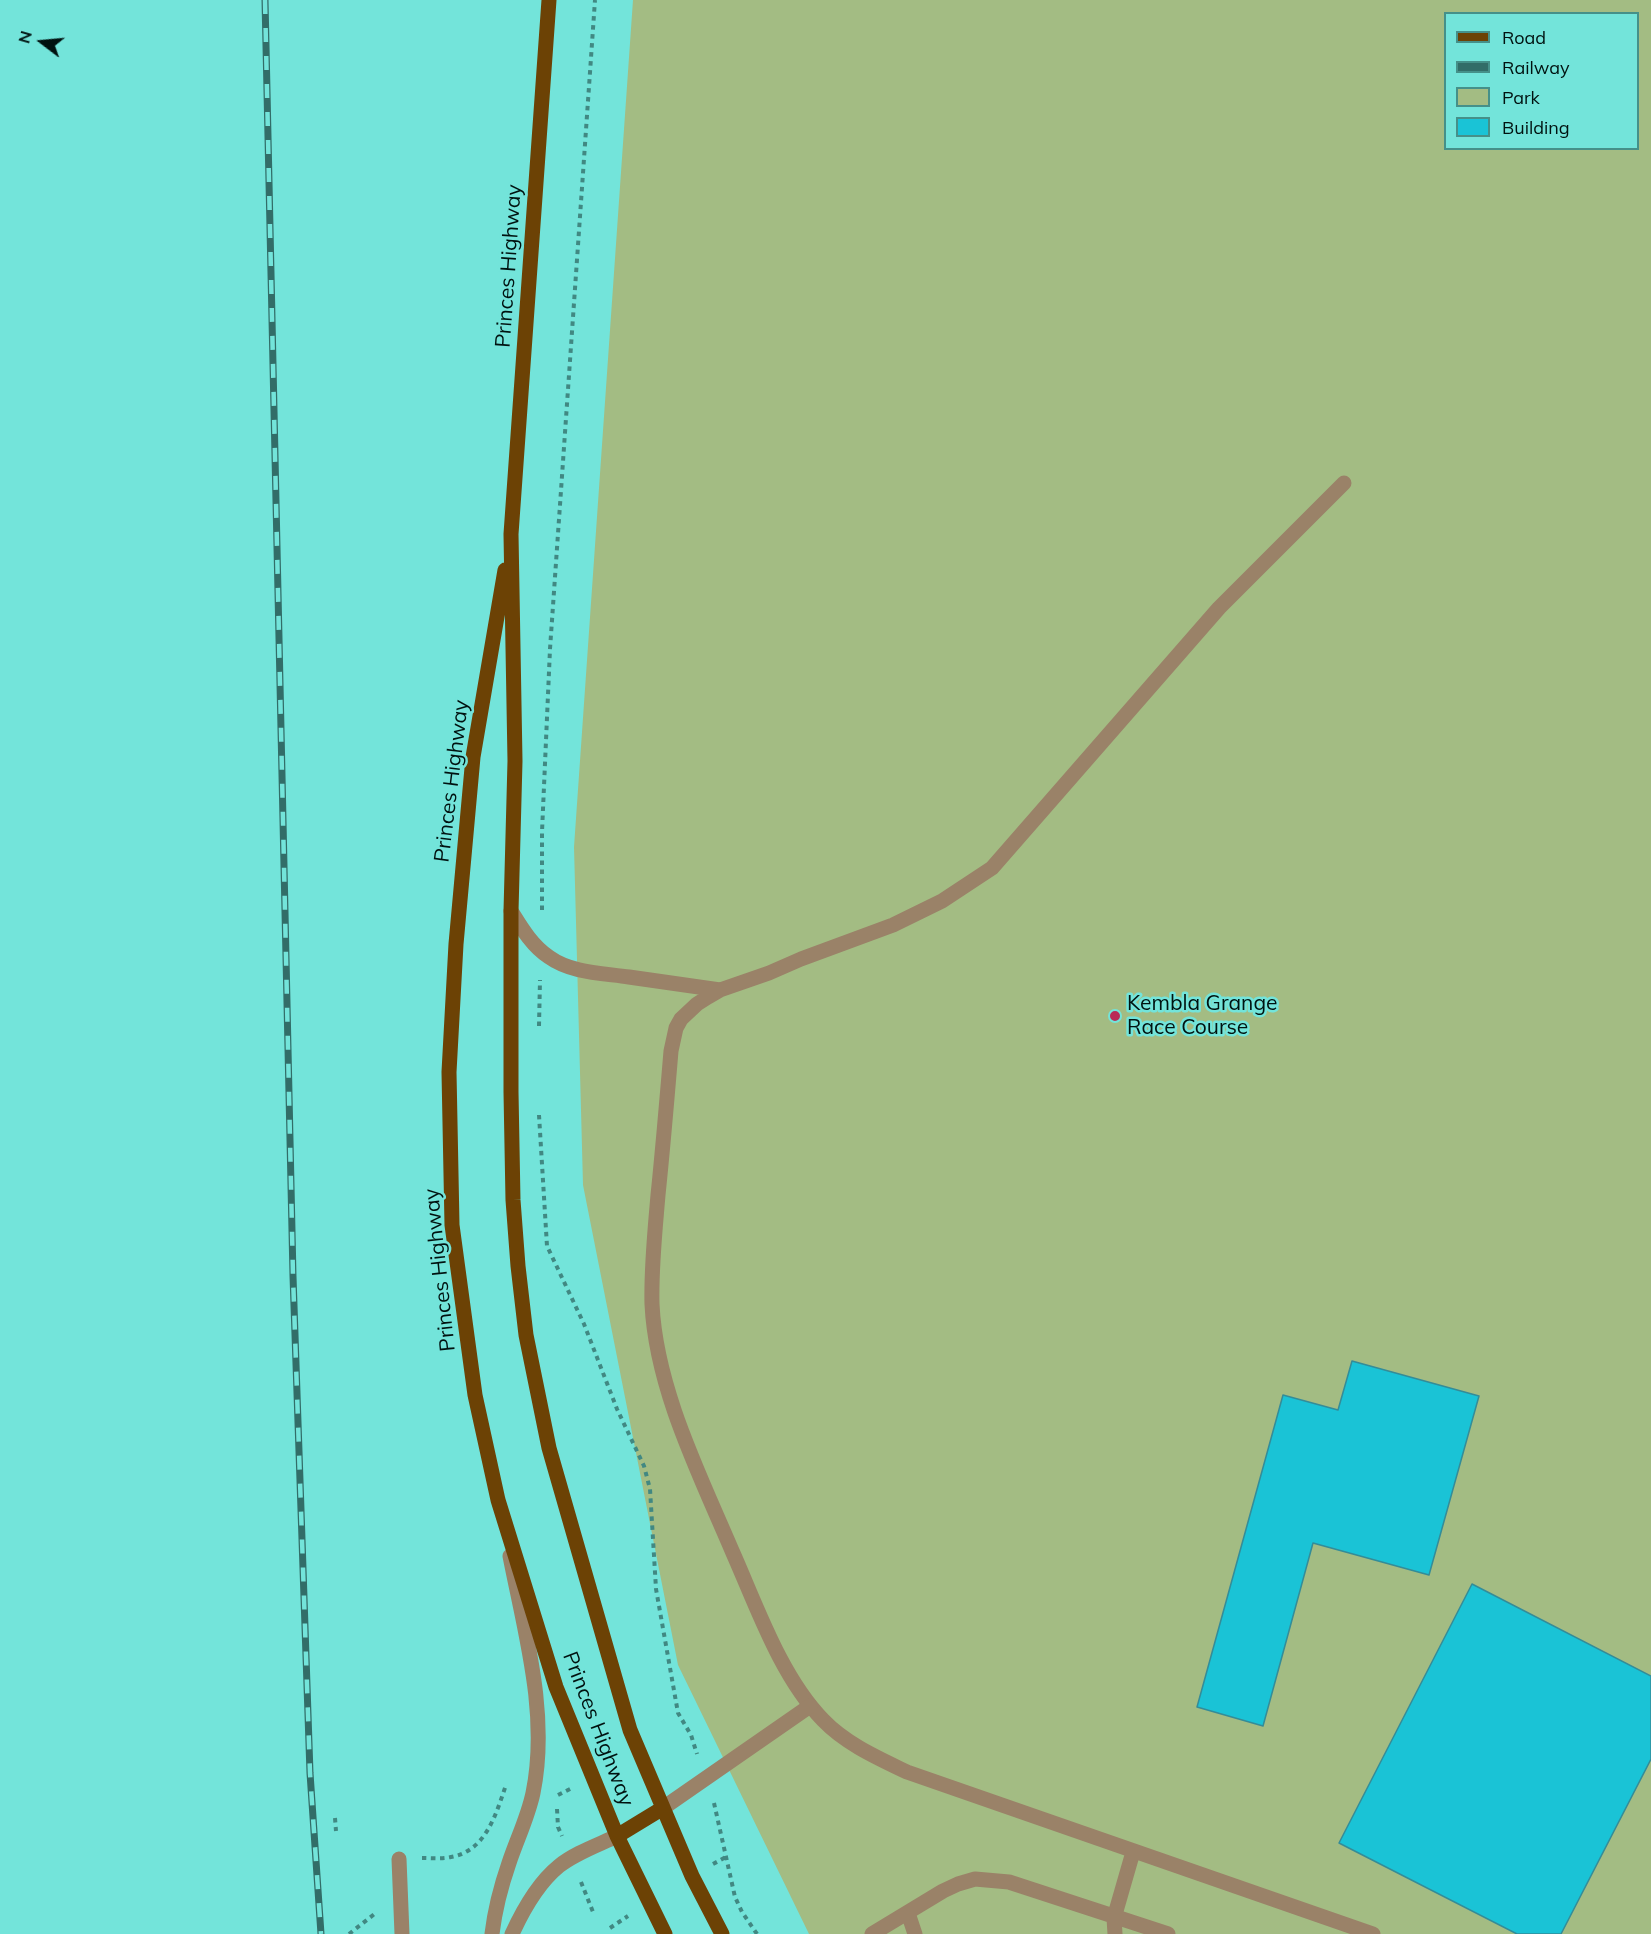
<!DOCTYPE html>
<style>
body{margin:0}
#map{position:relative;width:1651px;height:1934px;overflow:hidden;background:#73e4da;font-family:Mulish,sans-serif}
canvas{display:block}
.legend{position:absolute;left:1444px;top:12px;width:195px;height:138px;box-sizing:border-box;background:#73e4da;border:2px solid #459089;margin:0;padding:8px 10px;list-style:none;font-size:18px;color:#001210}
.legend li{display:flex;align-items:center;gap:12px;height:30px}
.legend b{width:30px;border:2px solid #459089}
.north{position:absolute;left:12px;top:12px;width:60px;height:60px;-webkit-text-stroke:4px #73e4da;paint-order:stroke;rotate:286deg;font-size:16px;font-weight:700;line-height:24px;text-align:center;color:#001210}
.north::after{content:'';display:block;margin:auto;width:21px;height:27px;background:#001210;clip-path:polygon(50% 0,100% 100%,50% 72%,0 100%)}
</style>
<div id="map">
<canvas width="1651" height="1934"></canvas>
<ul class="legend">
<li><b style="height:8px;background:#6c4205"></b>Road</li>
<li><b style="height:8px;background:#326d68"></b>Railway</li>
<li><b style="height:16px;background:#a3bc83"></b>Park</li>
<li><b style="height:16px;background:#1ac3d6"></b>Building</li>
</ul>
<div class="north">N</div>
</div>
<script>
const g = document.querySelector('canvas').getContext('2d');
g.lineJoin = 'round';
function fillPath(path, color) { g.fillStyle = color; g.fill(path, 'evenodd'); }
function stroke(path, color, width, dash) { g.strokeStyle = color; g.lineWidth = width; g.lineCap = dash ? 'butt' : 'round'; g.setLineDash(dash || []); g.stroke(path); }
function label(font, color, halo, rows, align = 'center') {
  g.font = font + ' Mulish,sans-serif'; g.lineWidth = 5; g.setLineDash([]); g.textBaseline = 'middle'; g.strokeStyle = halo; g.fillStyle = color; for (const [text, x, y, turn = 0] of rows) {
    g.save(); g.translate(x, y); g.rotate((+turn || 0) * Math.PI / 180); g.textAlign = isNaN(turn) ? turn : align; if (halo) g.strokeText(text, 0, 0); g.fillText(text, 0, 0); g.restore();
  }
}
fillPath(new Path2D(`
 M633 0H1651V1934H809L678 1665 583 1185 574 847ZM1446 14H1638V148H1446Z`), '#a3bc83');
const building = new Path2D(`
 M1352 1361 1479 1396 1429 1575 1313 1543 1263 1726 1197 1707 1283 1395 1338 1410Z
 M1472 1584 1651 1676V1759L1561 1934H1517L1339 1843Z`);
fillPath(building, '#1ac3d6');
stroke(building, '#348c98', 1.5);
stroke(new Path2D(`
 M542 910V832L550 649 595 0
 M539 1026 540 980
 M539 1115 547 1246 584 1324 617 1409 644 1466 650 1489 656 1589 678 1713 691 1735 697 1754
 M558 1795 572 1788
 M714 1803 735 1897 742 1912 757 1934
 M557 1809 558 1827 562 1836
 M335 1818 336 1831
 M422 1858C431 1858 442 1859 451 1857 486 1851 496 1814 506 1785
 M713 1864 726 1857
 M581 1882 593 1912
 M610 1928 628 1916
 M349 1934 377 1912`), '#418882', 4, [4.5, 4.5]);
stroke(new Path2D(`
 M1344 483 1219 608 992 868 942 901 893 925 801 959 769 973 720 990 708 997 697 1004 681 1019 676 1028 671 1051C667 1099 663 1147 658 1195 655 1231 651 1268 652 1304 656 1389 700 1475 733 1553 757 1607 781 1677 823 1720 846 1744 878 1758 907 1772L1373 1934
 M511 911C521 927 532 946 549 957 571 973 602 973 629 977 659 981 690 986 720 990
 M399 1859 402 1934
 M908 1913 915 1934
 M872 1934 943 1891 958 1884 975 1879 1009 1882 1168 1934
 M1115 1934 1114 1918 1133 1852`), '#9a8268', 15);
stroke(new Path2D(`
 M663 1808 810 1706`), '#9a8268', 15);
stroke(new Path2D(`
 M492 1934C495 1909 501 1886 509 1863 517 1839 528 1817 533 1793 549 1715 525 1633 510 1556
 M512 1934C523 1910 538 1883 559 1866 575 1853 598 1845 617 1836`), '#9a8268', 15);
stroke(new Path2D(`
 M549 0 511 534 515 761 511 911V1092L513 1200 518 1266 526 1335 549 1448 630 1730 692 1876 722 1934
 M505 570 473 757 456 944 449 1072 452 1225 475 1395 498 1500 556 1687 617 1836 665 1934
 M617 1836 663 1808`), '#6c4205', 15);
const rail = new Path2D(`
 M265 0 293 1276 310 1773 321 1934`);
stroke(rail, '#326d68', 7);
stroke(rail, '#73e4da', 4.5, [14]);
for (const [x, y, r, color] of [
 [1115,1016,6,"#ba2a57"]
]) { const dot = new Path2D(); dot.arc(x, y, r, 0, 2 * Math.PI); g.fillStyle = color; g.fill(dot); stroke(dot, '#73e4da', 2); }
label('21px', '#001210', '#73e4da', [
 ["Princes Highway",509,266,-86],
 ["Princes Highway",452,781,-83],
 ["Princes Highway",440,1270,-96],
 ["Princes Highway",598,1729,69]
]);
label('21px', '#001210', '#73e4da', [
 ["Kembla Grange",1127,1004],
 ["Race Course",1127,1028]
], 'left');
</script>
